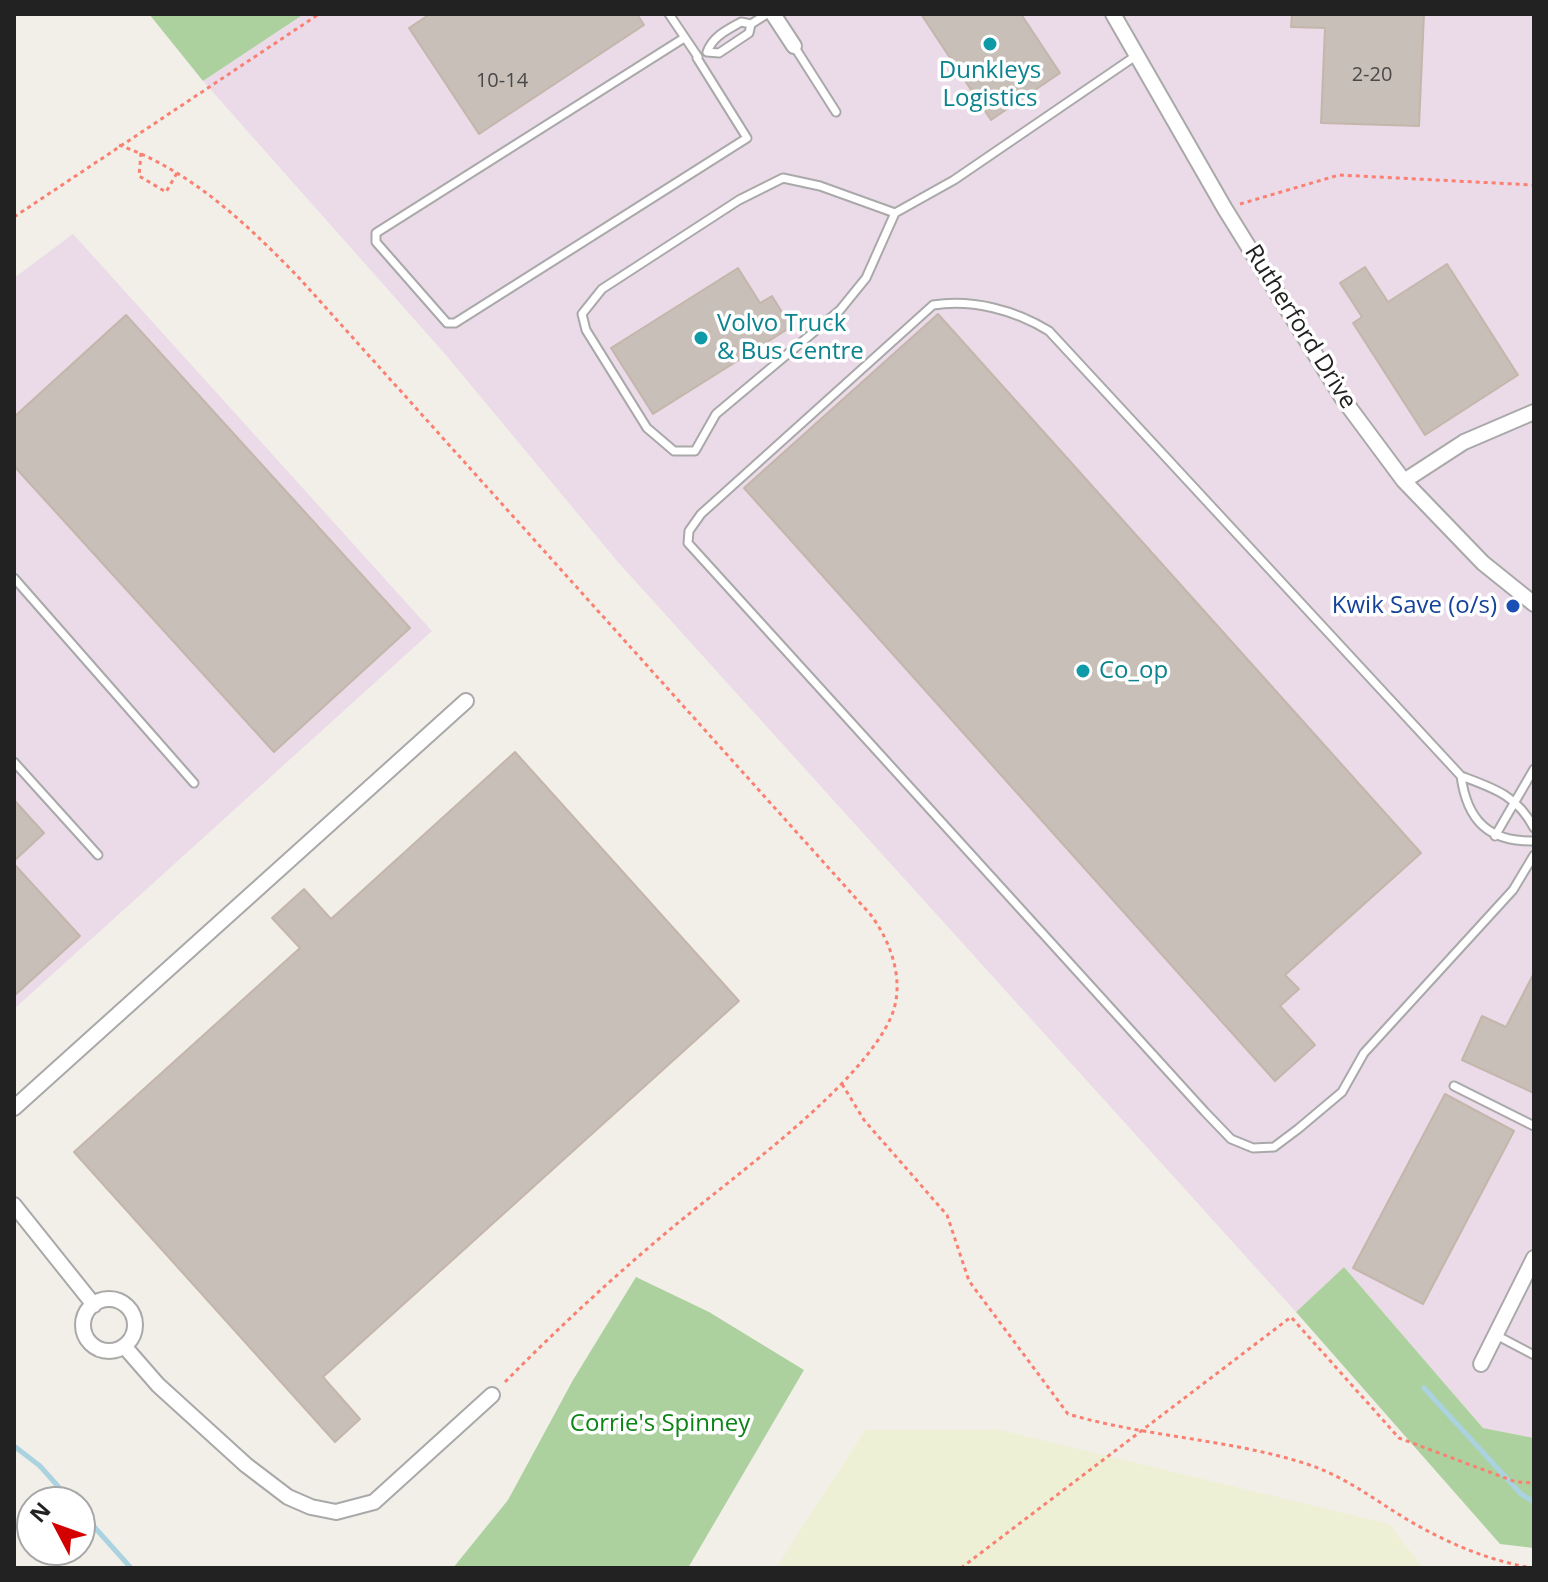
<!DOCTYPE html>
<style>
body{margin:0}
#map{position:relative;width:1548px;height:1582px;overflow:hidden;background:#f2efe9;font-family:"Open Sans",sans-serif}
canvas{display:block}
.frame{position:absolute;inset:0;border:16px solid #222;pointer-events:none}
.north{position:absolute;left:16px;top:1486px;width:80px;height:80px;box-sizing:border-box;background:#fff;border:2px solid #a7a7a7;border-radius:50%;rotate:311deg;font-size:22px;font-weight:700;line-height:32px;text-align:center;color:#222}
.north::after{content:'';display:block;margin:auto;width:28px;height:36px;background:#d40000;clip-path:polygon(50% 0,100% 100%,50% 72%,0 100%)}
</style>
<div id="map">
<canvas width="1548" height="1582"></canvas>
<div class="frame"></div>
<div class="north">N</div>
</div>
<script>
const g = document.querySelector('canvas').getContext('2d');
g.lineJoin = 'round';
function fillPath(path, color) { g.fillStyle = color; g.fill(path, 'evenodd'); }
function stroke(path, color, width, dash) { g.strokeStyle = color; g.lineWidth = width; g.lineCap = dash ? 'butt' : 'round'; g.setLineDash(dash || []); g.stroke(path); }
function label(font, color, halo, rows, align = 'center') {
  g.font = font + ' "Open Sans",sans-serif'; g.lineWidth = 7; g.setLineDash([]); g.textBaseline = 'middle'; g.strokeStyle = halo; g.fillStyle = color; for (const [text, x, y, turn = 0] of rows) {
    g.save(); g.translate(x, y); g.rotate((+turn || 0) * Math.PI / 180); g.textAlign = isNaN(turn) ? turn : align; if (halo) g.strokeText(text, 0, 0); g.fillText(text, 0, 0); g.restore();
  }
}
fillPath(new Path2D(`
 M304 14H1534V1438L1483 1428 1344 1267 1296 1312 617 561 445 354 203 81Z
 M73 234 432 631 14 1009V278Z`), '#ebdbe8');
fillPath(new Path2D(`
 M865 1430H1000L1389 1524 1423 1568H776Z`), '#eef0d5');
fillPath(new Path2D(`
 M149 14H304L203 81Z
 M1344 1267 1483 1428 1534 1438V1548L1500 1544 1296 1312Z
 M636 1277 709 1312 804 1370 688 1568H453L508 1500 573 1380Z`), '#add19e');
stroke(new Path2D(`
 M1424 1388 1521 1494 1534 1502
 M14 1446 40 1466 72 1502
 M80 1511 131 1568`), '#aad3df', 5);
const building = new Path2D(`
 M430 14H637L644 25 479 134 409 28Z
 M921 14H1021L1060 73 991 120Z
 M1292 14H1424L1419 126 1321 123 1325 28 1291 27Z
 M1447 264 1518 375 1425 435 1353 323 1362 317 1340 283 1365 267 1388 302Z
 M738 268 760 303 772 296 791 327 653 414 611 348Z
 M938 314 1421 853 1285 975 1299 989 1280 1006 1315 1045 1275 1081 744 488Z
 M126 315 410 628 274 752 14 466V417Z
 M515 752 739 1001 323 1377 360 1419 335 1442 74 1152 300 948 272 918 304 889 331 919Z
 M14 800 44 833 14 861Z
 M14 864 80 936 14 996Z
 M1534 973V1093L1462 1060 1482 1016 1506 1027Z
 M1445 1094 1514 1131 1423 1304 1353 1268Z`);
fillPath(building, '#c7bfb8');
stroke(building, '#c4b6ab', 2);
const lane = new Path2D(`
 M669 14 698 57
 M751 24 741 22C727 30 713 36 707 52L719 53 749 33 751 24 767 14
 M684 38 376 233V242L447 323H455L747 138 697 58
 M794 46 836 112
 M895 213 820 186 783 178 739 200 602 289 582 314 586 330 647 428 674 451H695L716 414 840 310 866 278 895 213 954 180 1137 55
 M14 578 194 783
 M14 762 98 855
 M1461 776C1467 820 1488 842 1534 841
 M1534 828C1517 795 1493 788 1461 776L1049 331C1015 310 973 299 933 305L701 514 689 531 688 543 1205 1112 1231 1139 1253 1148 1274 1147 1298 1129 1342 1092 1364 1053 1513 890 1534 855
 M1495 836 1534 769
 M1454 1086 1534 1126
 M1496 1335 1534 1355`);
const street = new Path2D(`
 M773 14 794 46
 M1113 14 1225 209 1343 399 1404 481 1483 563 1534 604
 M1404 481 1464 442 1534 412
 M14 1108 466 701
 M14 1205 94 1305
 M83 1325a26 26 0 1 1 52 0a26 26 0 1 1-52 0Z
 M124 1346 158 1385 246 1465 288 1497 311 1507 336 1512 374 1502 492 1395
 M1481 1364 1534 1258`);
stroke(lane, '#a9a9a9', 11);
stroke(street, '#a9a9a9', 18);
stroke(new Path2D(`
 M119 145C192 171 248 225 301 280L870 914C891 941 906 983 891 1017 861 1086 734 1176 673 1227 614 1276 557 1329 503 1384
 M141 153 139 176 166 192 177 173
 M1240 204 1339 175 1534 185
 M14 217 319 14
 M842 1084 864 1120 947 1215 969 1281 1068 1414C1146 1437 1229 1439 1307 1464 1346 1477 1373 1499 1408 1520 1447 1543 1487 1560 1532 1568
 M961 1568 1291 1317 1399 1438 1516 1482 1534 1483`), '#fa8072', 3, [4, 4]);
stroke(lane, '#fff', 7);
stroke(street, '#fff', 14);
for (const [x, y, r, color] of [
 [990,44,8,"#0f9aa8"],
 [701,338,8,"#0f9aa8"],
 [1513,606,8,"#1a4fb4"],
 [1083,671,8,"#0f9aa8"]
]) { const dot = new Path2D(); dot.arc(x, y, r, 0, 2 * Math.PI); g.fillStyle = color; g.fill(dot); stroke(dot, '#fff', 3); }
label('20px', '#4b4948', null, [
 ["2-20",1372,75],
 ["10-14",502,81]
]);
label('24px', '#0d838f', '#fff', [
 ["Dunkleys",990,71,"center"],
 ["Logistics",990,99,"center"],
 ["Volvo Truck",717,324],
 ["& Bus Centre",717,352],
 ["Co_op",1099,671]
], 'left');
label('24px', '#222', '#fff', [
 ["Rutherford Drive",1300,327,58]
]);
label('24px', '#164399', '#fff', [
 ["Kwik Save (o/s)",1497,606]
], 'right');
label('24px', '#0c8416', '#fff', [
 ["Corrie's Spinney",660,1424]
]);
</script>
